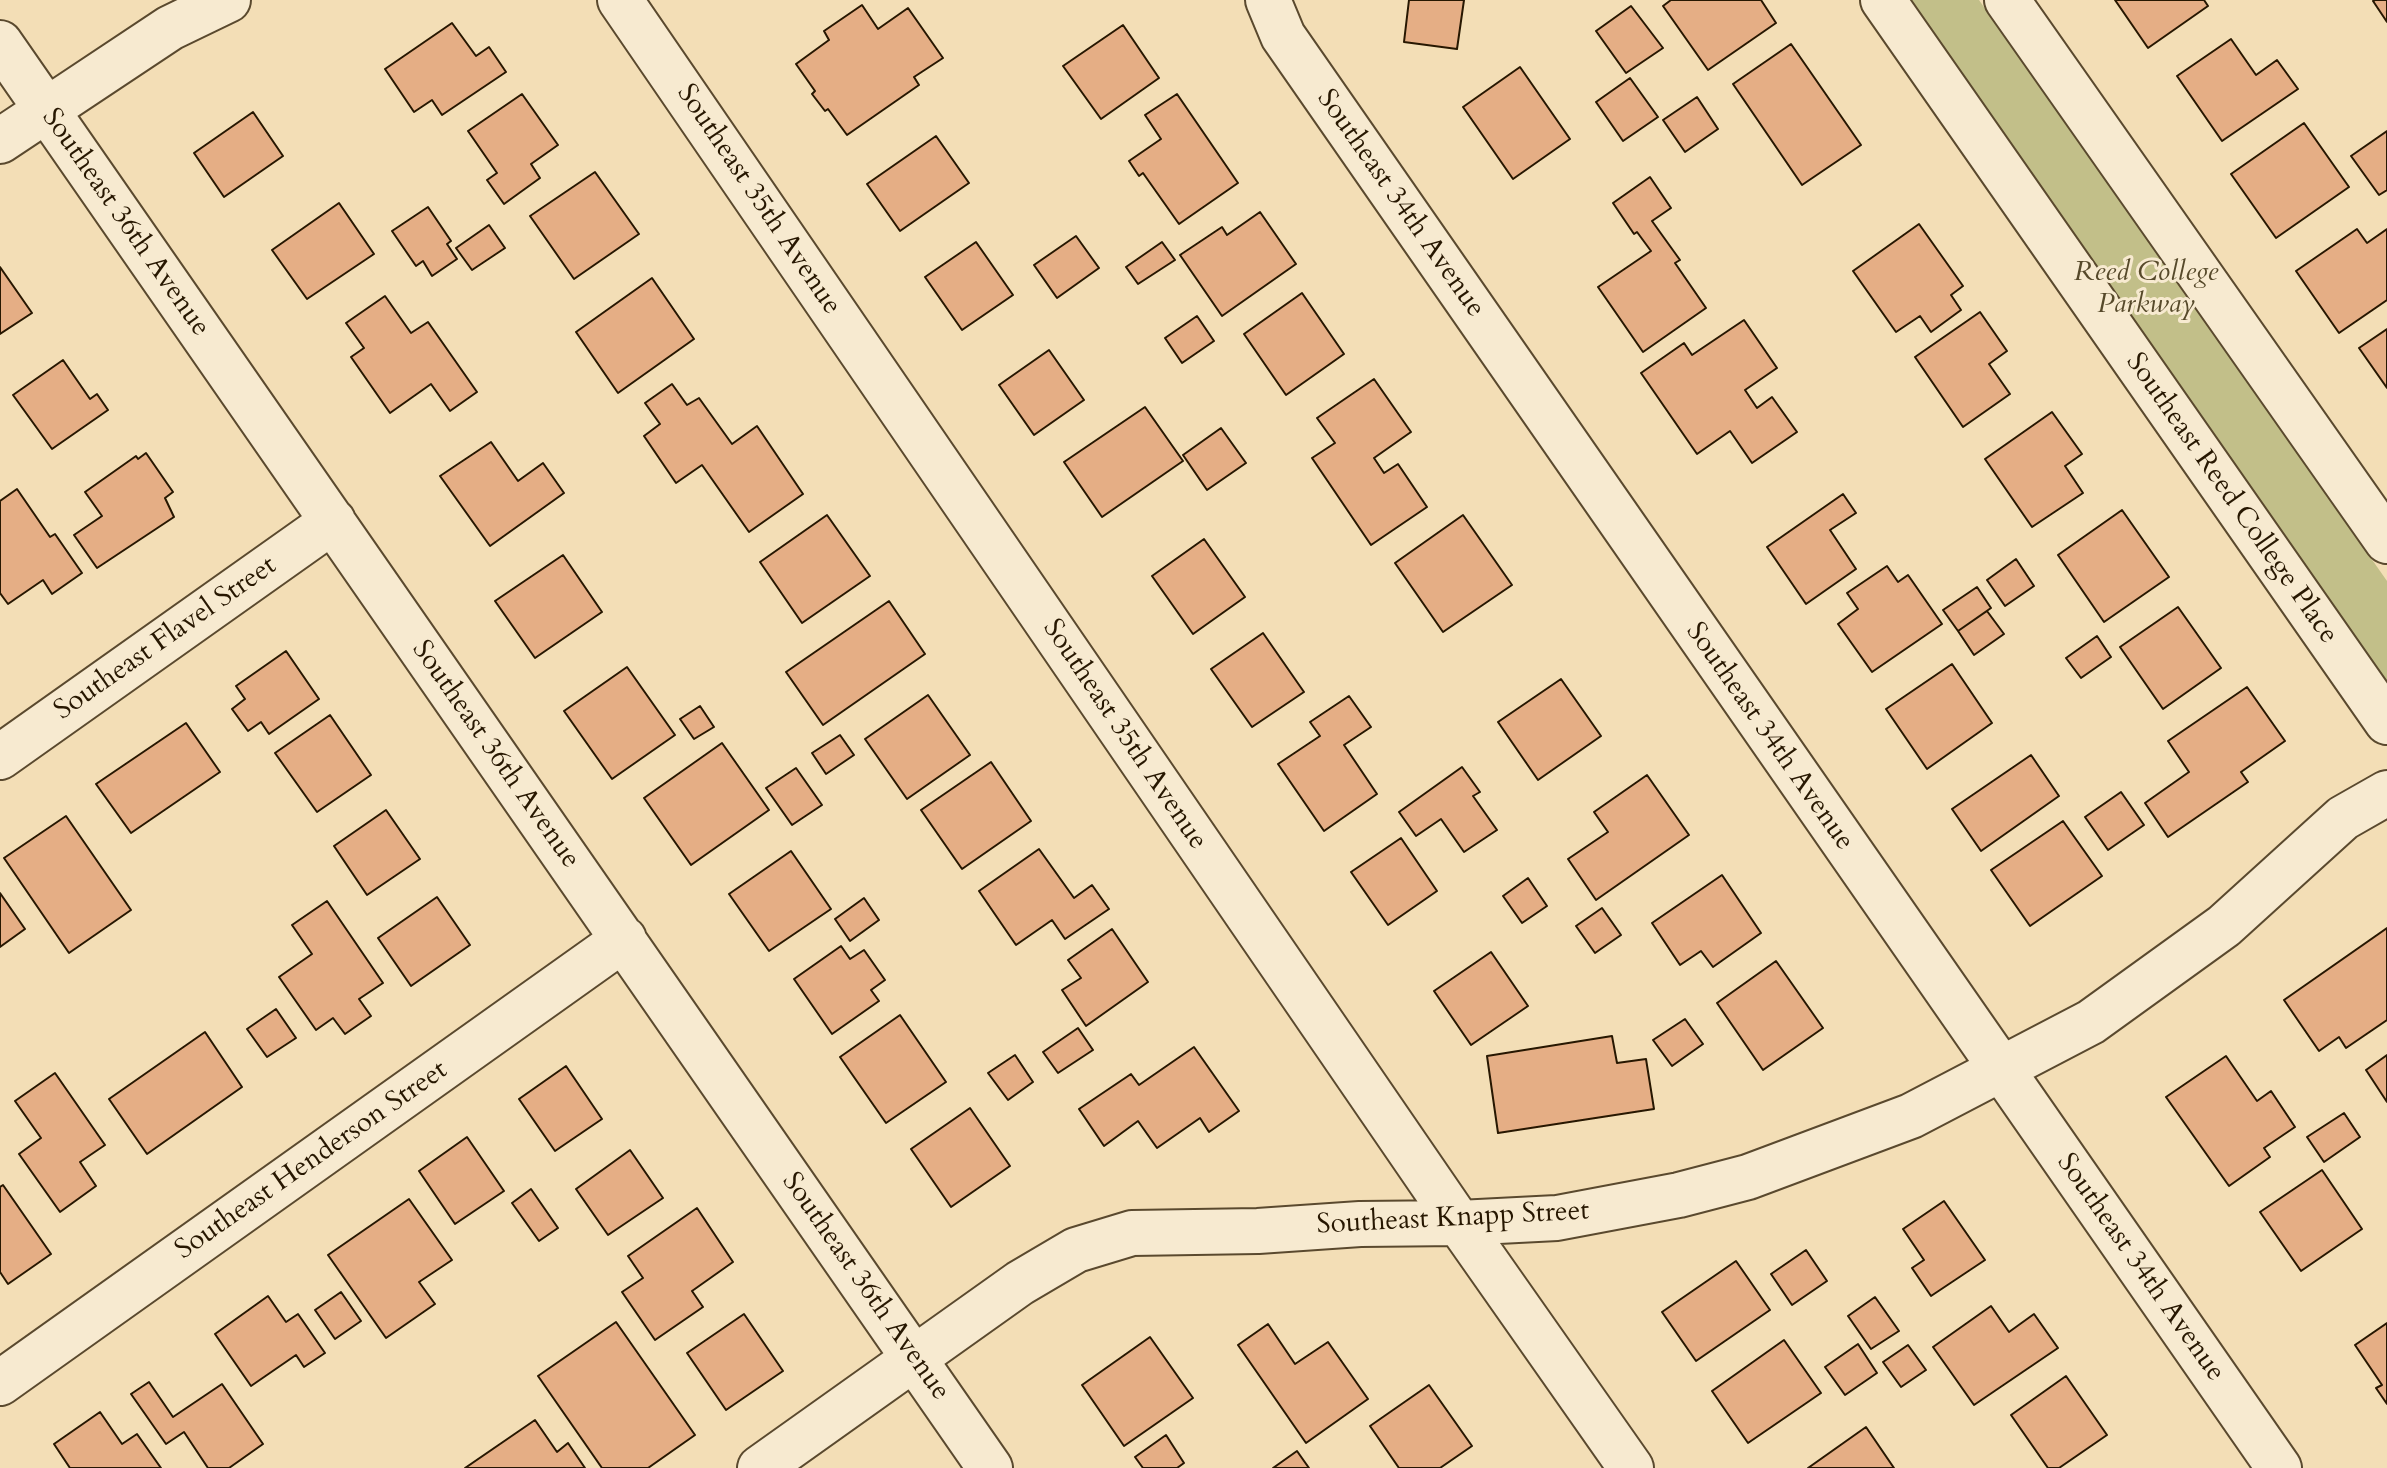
<!DOCTYPE html>
<style>
body{margin:0}
canvas{display:block;background:#f3deb6}
</style>
<canvas width="2387" height="1468"></canvas>
<script>
const g = document.querySelector('canvas').getContext('2d');
g.lineJoin = 'round';
function fillPath(path, color) { g.fillStyle = color; g.fill(path, 'evenodd'); }
function stroke(path, color, width, dash) { g.strokeStyle = color; g.lineWidth = width; g.lineCap = dash ? 'butt' : 'round'; g.setLineDash(dash || []); g.stroke(path); }
function label(font, color, halo, rows, align = 'center') {
  g.font = font + ' Cardo,serif'; g.lineWidth = 6; g.setLineDash([]); g.textBaseline = 'middle'; g.strokeStyle = halo; g.fillStyle = color; for (const [text, x, y, turn = 0] of rows) {
    g.save(); g.translate(x, y); g.rotate((+turn || 0) * Math.PI / 180); g.textAlign = isNaN(turn) ? turn : align; if (halo) g.strokeText(text, 0, 0); g.fillText(text, 0, 0); g.restore();
  }
}
fillPath(new Path2D(`
 M1905 0H1979L2387 581V686Z`), '#c2bf89');
const building = new Path2D(`
 M1409 0H1464L1457 49 1404 42Z
 M1671 0H1761L1776 23 1708 70 1663 6Z
 M2115 0H2204L2208 6 2148 48Z
 M2375 0H2387V22L2373 1Z
 M862 5 878 29 908 8 943 58 914 77 919 85 847 135 828 109 825 111 812 94 815 91 796 64 829 40 824 31Z
 M1631 6 1663 48 1626 73 1596 31Z
 M452 23 476 56 489 47 506 72 442 115 432 100 414 112 385 69Z
 M1123 25 1159 78 1101 119 1063 66Z
 M2231 39 2256 75 2277 60 2298 89 2222 141 2177 76Z
 M1791 44 1861 145 1802 185 1733 84Z
 M1520 67 1570 139 1513 179 1463 107Z
 M1630 78 1658 117 1623 141 1596 102Z
 M522 94 558 145 531 164 540 178 504 204 487 180 497 173 468 131Z
 M1177 94 1238 183 1179 224 1143 173 1139 176 1129 161 1161 139 1145 115Z
 M1697 97 1718 129 1685 152 1663 120Z
 M253 112 283 156 224 197 194 153Z
 M2304 123 2349 187 2276 238 2231 174Z
 M2387 131V190L2379 195 2351 156Z
 M936 136 969 183 900 231 867 184Z
 M595 172 639 234 574 279 530 216Z
 M1650 177 1671 208 1652 221 1680 260 1675 263 1706 308 1643 352 1598 287 1651 251 1637 232 1634 234 1613 203Z
 M339 203 374 254 307 299 272 250Z
 M428 207 451 241 447 244 457 259 432 276 423 261 416 266 392 231Z
 M1260 212 1296 264 1222 316 1180 255 1222 227 1227 235Z
 M1919 224 1963 286 1951 295 1961 310 1931 332 1920 316 1896 332 1853 271Z
 M489 225 505 248 472 270 456 248Z
 M2357 229 2367 243 2387 229V300L2339 333 2296 271Z
 M1076 236 1099 268 1057 298 1034 265Z
 M976 242 1013 295 962 330 925 277Z
 M1162 242 1175 260 1138 284 1126 267Z
 M0 267 32 313 0 334Z
 M652 278 694 339 618 393 576 332Z
 M1302 293 1344 354 1286 395 1244 334Z
 M385 296 411 333 428 322 477 392 450 411 431 384 390 413 351 357 364 348 346 323Z
 M1980 312 2007 351 1989 364 2010 394 1963 427 1915 357Z
 M1197 316 1214 341 1182 363 1165 338Z
 M1744 320 1777 368 1745 390 1757 408 1772 397 1797 432 1752 463 1730 431 1697 454 1641 373 1684 343 1692 355Z
 M2387 329V388L2359 348Z
 M1049 350 1084 400 1034 435 999 385Z
 M63 360 90 399 97 394 108 410 52 449 13 395Z
 M1374 379 1411 432 1374 458 1384 473 1398 464 1427 507 1371 545 1312 458 1335 443 1317 418Z
 M672 384 687 405 699 398 732 444 757 426 803 494 749 532 702 465 676 483 644 436 660 424 645 403Z
 M1145 407 1183 461 1102 517 1064 462Z
 M2052 412 2082 454 2065 466 2083 493 2032 527 1985 459Z
 M1221 428 1246 463 1207 490 1183 455Z
 M491 442 518 481 543 463 564 493 490 546 440 476Z
 M146 453 173 492 165 498 174 517 97 568 74 535 102 516 85 492 136 456 138 459Z
 M17 489 50 537 55 534 82 573 52 594 43 580 8 604 0 593V501Z
 M1843 494 1856 513 1830 530 1856 569 1806 604 1767 547Z
 M2122 510 2169 577 2104 622 2058 555Z
 M827 515 870 576 802 623 760 562Z
 M1463 515 1512 585 1443 632 1395 563Z
 M1204 539 1245 597 1193 634 1152 576Z
 M563 555 602 612 535 658 495 601Z
 M2016 559 2034 586 2005 606 1987 580Z
 M1887 566 1898 582 1908 575 1942 624 1872 672 1838 624 1858 609 1847 593Z
 M1977 587 1991 608 1958 631 1943 610Z
 M889 601 925 654 823 725 786 672Z
 M2178 607 2221 668 2163 709 2120 647Z
 M1987 611 2004 634 1974 655 1958 631Z
 M1263 633 1304 692 1252 727 1211 669Z
 M2097 636 2111 657 2081 678 2066 658Z
 M286 651 319 699 269 734 261 722 248 731 232 709 245 699 236 686Z
 M1952 664 1992 723 1927 769 1886 709Z
 M627 667 675 735 612 779 564 711Z
 M1561 679 1601 736 1538 780 1498 722Z
 M2247 687 2285 741 2241 772 2248 782 2168 837 2145 803 2189 772 2168 741Z
 M928 695 970 755 907 799 865 739Z
 M1349 696 1371 727 1344 745 1377 794 1324 831 1278 764 1320 736 1310 722Z
 M700 706 714 727 694 739 680 719Z
 M330 715 371 775 317 812 275 753Z
 M186 723 220 772 131 833 96 784Z
 M840 735 854 755 826 774 812 753Z
 M722 743 769 810 691 865 644 798Z
 M2031 755 2059 796 1981 851 1952 809Z
 M991 762 1031 821 962 869 921 810Z
 M1462 767 1480 792 1473 796 1497 830 1464 852 1441 819 1416 836 1399 812Z
 M796 768 822 805 792 825 766 788Z
 M1647 775 1689 835 1596 900 1568 859 1608 832 1594 812Z
 M2121 792 2144 825 2108 850 2085 817Z
 M386 810 420 859 367 895 334 846Z
 M66 816 131 910 69 953 4 858Z
 M2063 821 2102 876 2030 926 1991 870Z
 M1401 838 1437 891 1388 925 1351 872Z
 M1039 849 1074 898 1092 885 1109 909 1065 939 1052 920 1016 945 979 891Z
 M791 851 831 909 769 951 729 894Z
 M1722 875 1761 933 1713 967 1701 951 1680 965 1652 923Z
 M1528 878 1547 906 1522 923 1503 896Z
 M0 893 25 929 0 947Z
 M437 897 470 945 411 986 378 938Z
 M864 898 879 920 850 941 835 919Z
 M327 901 383 983 359 999 371 1016 345 1034 333 1018 316 1030 279 977 312 954 292 925Z
 M1602 908 1621 935 1595 953 1576 926Z
 M2387 928V1020L2346 1048 2339 1037 2319 1051 2284 1000Z
 M1112 929 1148 982 1086 1026 1062 990 1081 978 1068 960Z
 M841 946 850 959 864 950 885 980 871 990 879 1001 832 1034 794 979Z
 M1491 952 1528 1006 1471 1045 1434 991Z
 M1776 961 1823 1028 1763 1070 1717 1003Z
 M276 1009 296 1038 267 1057 247 1029Z
 M900 1015 946 1082 886 1123 840 1057Z
 M1685 1019 1703 1044 1672 1066 1653 1040Z
 M1078 1028 1093 1050 1058 1073 1043 1052Z
 M205 1032 242 1087 147 1154 109 1099Z
 M1612 1036 1617 1063 1646 1059 1654 1109 1498 1133 1487 1056Z
 M1194 1047 1239 1111 1209 1132 1200 1118 1157 1148 1138 1121 1104 1146 1079 1109 1131 1074 1139 1085Z
 M1015 1055 1033 1082 1008 1100 988 1073Z
 M2387 1055V1102L2366 1070Z
 M2226 1056 2257 1101 2271 1091 2295 1127 2264 1148 2270 1157 2229 1186 2166 1097Z
 M566 1066 602 1119 555 1151 519 1099Z
 M55 1073 105 1145 80 1162 96 1186 60 1212 19 1154 41 1138 15 1101Z
 M970 1108 1010 1166 951 1207 911 1149Z
 M2344 1113 2360 1137 2324 1162 2307 1137Z
 M467 1137 504 1191 455 1224 419 1171Z
 M630 1150 663 1198 608 1235 576 1189Z
 M2322 1170 2362 1229 2301 1271 2260 1212Z
 M3 1185 51 1254 8 1284 0 1272V1187Z
 M531 1189 558 1228 539 1241 512 1203Z
 M409 1199 452 1260 419 1282 435 1304 386 1338 328 1255Z
 M1944 1201 1985 1260 1931 1296 1912 1268 1924 1260 1903 1229Z
 M697 1208 733 1262 692 1291 703 1307 655 1340 622 1292 643 1278 628 1256Z
 M1806 1250 1827 1281 1792 1305 1771 1274Z
 M1736 1261 1770 1310 1696 1361 1662 1312Z
 M341 1292 361 1321 335 1339 315 1310Z
 M268 1296 286 1322 298 1314 325 1353 304 1367 296 1355 251 1386 215 1334Z
 M1875 1297 1899 1331 1871 1349 1848 1316Z
 M1991 1306 2009 1332 2034 1314 2058 1348 1974 1405 1933 1347Z
 M744 1314 783 1371 726 1410 687 1353Z
 M616 1322 695 1435 648 1468H602L538 1376Z
 M2387 1323V1404L2376 1388 2382 1385 2355 1345Z
 M1268 1324 1295 1364 1328 1342 1368 1399 1306 1443 1238 1345Z
 M1150 1337 1193 1398 1124 1446 1082 1385Z
 M1784 1340 1821 1393 1748 1443 1712 1391Z
 M1858 1344 1877 1373 1845 1395 1825 1367Z
 M1908 1345 1926 1370 1901 1387 1883 1362Z
 M2066 1376 2107 1435 2059 1468H2048L2011 1415Z
 M149 1382 173 1417 222 1384 263 1444 229 1468H208L184 1432 166 1444 131 1394Z
 M1429 1385 1472 1446 1440 1468H1399L1370 1426Z
 M100 1412 122 1444 137 1434 161 1468H70L54 1444Z
 M535 1420 557 1452 568 1443 585 1468H465Z
 M1866 1427 1894 1468H1808Z
 M1166 1435 1184 1463 1177 1468H1143L1135 1457Z
 M1297 1451 1309 1468H1273Z`);
fillPath(building, '#e5ae85');
stroke(building, '#271701', 2);
const minor = new Path2D(`
 M620 0 1459 1223 1631 1468
 M1268 0 1283 36 2279 1468
 M1883 0 2387 722
 M2007 0 2387 541
 M0 43 990 1468
 M0 141 170 28 228 0
 M0 757 333 521
 M0 1383 624 939
 M760 1468 1020 1283 1076 1250 1132 1233 1258 1231 1360 1224 1459 1223 1557 1218 1679 1195 1748 1177 1911 1116 2091 1022 2224 926 2343 818 2387 793`);
stroke(minor, '#5a492e', 48);
stroke(minor, '#f7ead0', 44);
label('28px', '#271701', '#f7ead0', [
 ["Southeast 35th Avenue",758,200,56],
 ["Southeast 34th Avenue",1400,204,55],
 ["Southeast 36th Avenue",125,223,55],
 ["Southeast Reed College Place",2231,499,55],
 ["Southeast Flavel Street",166,639,-35],
 ["Southeast 35th Avenue",1124,735,56],
 ["Southeast 34th Avenue",1769,737,55],
 ["Southeast 36th Avenue",495,755,55],
 ["Southeast Henderson Street",312,1161,-35],
 ["Southeast Knapp Street",1453,1219,-3],
 ["Southeast 34th Avenue",2140,1268,55],
 ["Southeast 36th Avenue",865,1287,55]
]);
label('italic 28px', '#56492a', '#f7ead0', [
 ["Reed College",2146,274],
 ["Parkway",2146,306]
]);
</script>
